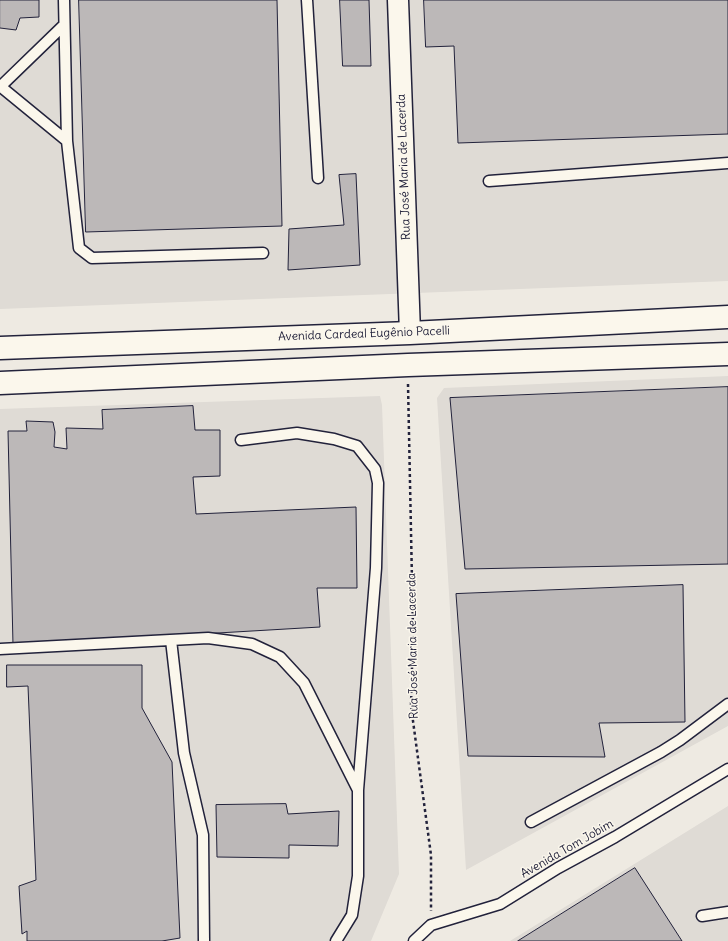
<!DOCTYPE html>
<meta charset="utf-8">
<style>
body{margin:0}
canvas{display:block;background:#eeeae2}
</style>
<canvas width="728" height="941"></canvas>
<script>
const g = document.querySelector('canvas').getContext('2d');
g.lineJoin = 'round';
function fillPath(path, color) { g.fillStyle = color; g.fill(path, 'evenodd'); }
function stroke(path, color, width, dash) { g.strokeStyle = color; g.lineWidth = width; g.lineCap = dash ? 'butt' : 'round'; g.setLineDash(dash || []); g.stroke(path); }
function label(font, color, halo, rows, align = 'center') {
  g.font = font + ' Delius,sans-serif'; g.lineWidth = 3; g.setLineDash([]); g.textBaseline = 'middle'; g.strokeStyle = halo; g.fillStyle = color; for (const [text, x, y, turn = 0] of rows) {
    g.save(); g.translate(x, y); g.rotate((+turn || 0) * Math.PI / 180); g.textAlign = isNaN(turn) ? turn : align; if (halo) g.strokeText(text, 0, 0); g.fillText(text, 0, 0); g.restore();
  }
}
fillPath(new Path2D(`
 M0 0H728V281L0 309Z
 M728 376V726L466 870 437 398 444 388Z
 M380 396 382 405 399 874 371 941H0V409Z
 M728 806V941H510Z`), '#dfdbd5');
const building = new Path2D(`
 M0 0H39V17L20 18 16 30 0 28Z
 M79 0H277L282 226 86 232Z
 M340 0H369L371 66H343Z
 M424 0H728V134L458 143 454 46 426 47Z
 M356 174 360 265 288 270 289 229 344 225 339 175Z
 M728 387V564L465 569 450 398Z
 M193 406 195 430H220V476L193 477 196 514 356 507 357 588H317L320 627 13 645 8 431H27L26 421 53 422 55 432 54 447 67 449 66 428 103 429 102 410Z
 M683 585 685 722 599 723 605 757 468 756 456 594Z
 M7 665H142V708L172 762 180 938 162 941H27V931L22 934 19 886 36 880 28 686 7 687Z
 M286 804 288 814 339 811 338 846 289 845V858L217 857 216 805Z
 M635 868 682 941H518Z`);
fillPath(building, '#bcb8b8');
stroke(building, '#22223b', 1);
const service = new Path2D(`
 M64 0 67 141
 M307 0 318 178
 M0 86 67 141 79 248 92 258 263 253
 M1 86 64 25
 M489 181 728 163
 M241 440 297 433 334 439 357 446 375 469 378 483 376 568 358 790
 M171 640 184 753 203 835 204 941
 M0 649 208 638 252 644 280 657 304 683 358 790V876L352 915 336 941
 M531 822 661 752 680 740 728 704
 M702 916 728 912
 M414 941 431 925 500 904 558 868 615 837 728 769`);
const minor = new Path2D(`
 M398 0 410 333`);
const motorway = new Path2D(`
 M0 348 410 333 728 317
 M0 383 408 365 728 354`);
stroke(service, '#22223b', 13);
stroke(minor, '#22223b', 23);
stroke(motorway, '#22223b', 25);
stroke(new Path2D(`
 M408 384 413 630 411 706 431 855V911`), '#22223b', 2.5, [3, 3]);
stroke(service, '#fbf7ec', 10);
stroke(minor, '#fbf7ec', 20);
stroke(motorway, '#fbf7ec', 22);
label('12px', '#22223b', '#fbf7ec', [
 ["Rua José Maria de Lacerda",404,167,-92],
 ["Avenida Cardeal Eugênio Pacelli",364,334,-2],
 ["Rua José Maria de Lacerda",413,646,-91],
 ["Avenida Tom Jobim",567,849,-30]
]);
</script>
